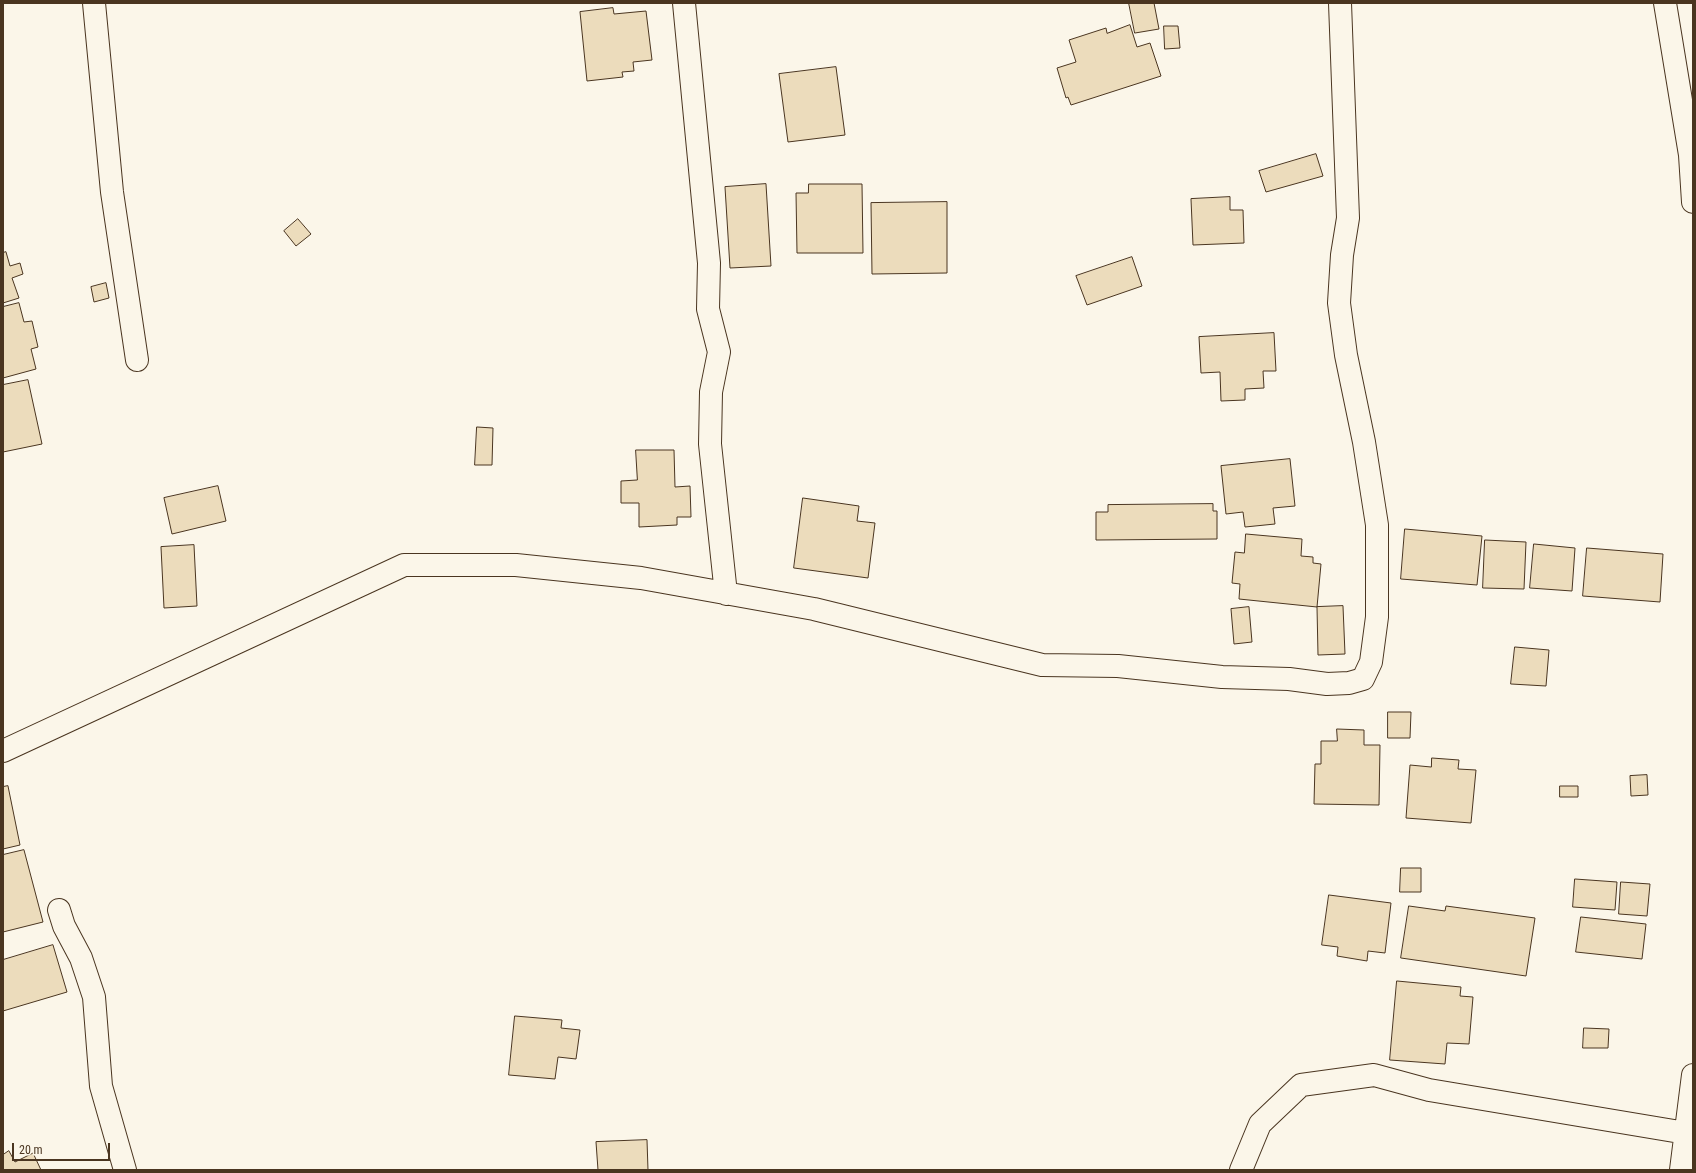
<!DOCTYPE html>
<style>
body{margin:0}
#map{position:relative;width:1696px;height:1173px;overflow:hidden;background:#fbf6e9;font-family:"Roboto Condensed",sans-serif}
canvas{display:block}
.frame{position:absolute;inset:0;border:4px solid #4a3520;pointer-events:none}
.scale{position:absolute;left:12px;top:1143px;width:98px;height:18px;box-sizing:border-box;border:2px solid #4a3520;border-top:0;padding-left:5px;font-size:12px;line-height:14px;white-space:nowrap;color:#4a3520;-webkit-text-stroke:3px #fbf6e9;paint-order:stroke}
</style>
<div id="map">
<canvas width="1696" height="1173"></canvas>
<div class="frame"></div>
<div class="scale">20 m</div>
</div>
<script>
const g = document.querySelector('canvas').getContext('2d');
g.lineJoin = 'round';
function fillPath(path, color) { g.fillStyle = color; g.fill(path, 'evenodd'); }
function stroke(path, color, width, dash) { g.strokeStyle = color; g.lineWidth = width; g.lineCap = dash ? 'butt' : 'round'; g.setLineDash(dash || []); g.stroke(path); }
const building = new Path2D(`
 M1129 3H1154L1159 29 1135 33Z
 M613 8 614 14 646 11 652 60 633 62 634 71 622 72 623 77 587 81 580 12Z
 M1130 25 1137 47 1150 43 1161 76 1071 105 1068 97 1066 98 1057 68 1076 62 1069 40 1106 28 1107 33Z
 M1164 26H1178L1180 48 1165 49Z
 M836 67 845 135 788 142 779 74Z
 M1316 154 1323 176 1266 192 1259 171Z
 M766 184 771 266 730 268 725 187Z
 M809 184H862L863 253H797L796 193H808Z
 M1230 197V210H1243L1244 243 1193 245 1191 199Z
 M947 202V273L872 274 871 203Z
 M298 219 311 234 296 246 284 231Z
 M6 252 10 266 20 263 23 274 12 278 19 298 3 303V253Z
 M1132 257 1142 286 1087 305 1076 276Z
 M106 283 109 298 94 302 91 287Z
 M19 303 24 322 32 321 38 347 31 349 36 369 3 378V307Z
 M1274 333 1276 371H1263L1264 388 1245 389V400L1221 401 1220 372 1201 373 1199 337Z
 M28 380 42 444 3 452V385Z
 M477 427 493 428 492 465H475Z
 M636 450H674L675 487 690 486 691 517H677V525L639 527V503H621V481L637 480Z
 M1290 459 1295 506 1273 508 1275 524 1245 527 1243 512 1226 514 1221 466Z
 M218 486 226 521 172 534 164 498Z
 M803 498 859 506 857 521 875 523 868 578 794 568Z
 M1213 504V511H1217V539L1096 540V512H1108V505Z
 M1405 529 1482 536 1477 585 1401 579Z
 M1246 534 1302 539 1301 556 1313 557V563L1321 564 1317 607 1239 599 1240 584 1232 583 1235 552 1244 553Z
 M1485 540 1526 542 1524 589 1483 588Z
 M1534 544 1575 548 1572 591 1530 588Z
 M194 545 197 606 164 608 161 547Z
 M1587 548 1663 554 1660 602 1583 596Z
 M1343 606 1345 654 1318 655 1317 607Z
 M1249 607 1252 642 1234 644 1231 609Z
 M1515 647 1549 650 1546 686 1511 684Z
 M1388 712H1411L1410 738H1388Z
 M1337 729 1364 730V745H1380L1379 805 1314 804 1315 764H1321V741H1337Z
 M1432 758 1459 760 1458 769 1476 770 1471 823 1406 818 1410 765 1431 767Z
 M1647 775 1648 795 1631 796 1630 776Z
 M8 786 20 845 3 849V787Z
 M1560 786H1578V797H1560Z
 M24 850 43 922 3 932V855Z
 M1401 868H1421V892H1400Z
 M1575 879 1617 882 1615 910 1573 907Z
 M1621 882 1650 884 1647 916 1619 914Z
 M1329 895 1391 903 1385 953 1368 951 1367 961 1337 956 1338 947 1322 945Z
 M1409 906 1445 911 1446 906 1535 918 1526 976 1401 958Z
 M1581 917 1646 924 1642 959 1576 952Z
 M53 945 67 992 3 1011V960Z
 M1397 981 1461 987 1460 996 1473 997 1469 1044 1447 1043 1445 1064 1390 1060Z
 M515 1016 562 1020 561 1028 580 1030 576 1059 558 1057 555 1079 509 1075Z
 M1584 1028 1609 1029 1608 1048H1583Z
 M647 1140 648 1170H598L596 1142Z
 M9 1151 15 1162 33 1153 41 1170H3V1155Z`);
fillPath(building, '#ecdcbc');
stroke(building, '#4a3520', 1);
const minor = new Path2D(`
 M94 3 112 192 137 360
 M684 3 709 263 708 309 719 352 711 392 710 444 726 594
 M1665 3 1690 155 1693 202
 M3 751 404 565H516L641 578 814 609 1042 665 1118 666 1222 677 1289 679 1327 684 1349 683 1363 679 1371 662 1377 617V525L1364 442 1346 355 1339 303 1342 255 1348 218 1340 3
 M59 910 64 926 81 958 94 997 101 1086 125 1170
 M1241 1170 1260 1124 1301 1085 1374 1075 1429 1090 1686 1133
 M1681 1170 1693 1075`);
stroke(minor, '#4a3520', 24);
stroke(minor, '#fbf6e9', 22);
</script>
